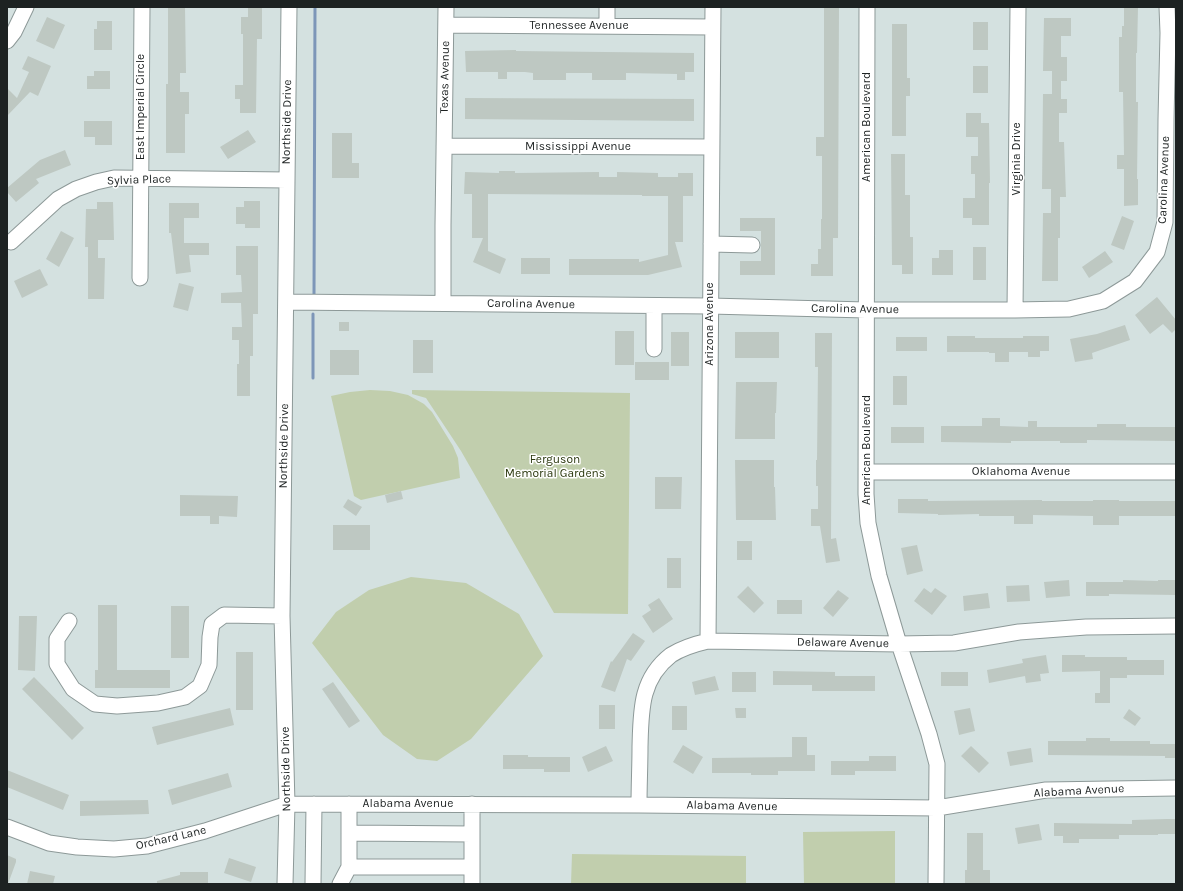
<!DOCTYPE html>
<style>
body{margin:0}
#map{position:relative;width:1183px;height:891px;overflow:hidden;background:#d4e1e0;font-family:Karla,sans-serif}
canvas{display:block}
.frame{position:absolute;inset:0;border:8px solid #1d2222;pointer-events:none}
</style>
<div id="map">
<canvas width="1183" height="891"></canvas>
<div class="frame"></div>
</div>
<script>
const g = document.querySelector('canvas').getContext('2d');
g.lineJoin = 'round';
function fillPath(path, color) { g.fillStyle = color; g.fill(path, 'evenodd'); }
function stroke(path, color, width, dash) { g.strokeStyle = color; g.lineWidth = width; g.lineCap = dash ? 'butt' : 'round'; g.setLineDash(dash || []); g.stroke(path); }
function label(font, color, halo, rows, align = 'center') {
  g.font = font + ' Karla,sans-serif'; g.lineWidth = 3; g.setLineDash([]); g.textBaseline = 'middle'; g.strokeStyle = halo; g.fillStyle = color; for (const [text, x, y, turn = 0] of rows) {
    g.save(); g.translate(x, y); g.rotate((+turn || 0) * Math.PI / 180); g.textAlign = isNaN(turn) ? turn : align; if (halo) g.strokeText(text, 0, 0); g.fillText(text, 0, 0); g.restore();
  }
}
fillPath(new Path2D(`
 M370 390 390 391 408 395 424 404 432 412 453 446 458 458 460 478 361 500 354 496 331 396 350 392Z
 M412 390 630 393 628 614 554 613 461 451 426 398 412 394Z
 M411 577 466 583 519 614 543 656 471 739 437 761 417 759 383 735 312 643 336 612 369 590Z
 M895 831V884H804L803 832Z
 M572 854 746 856V884H571Z`), '#c1cead');
stroke(new Path2D(`
 M314 294 315 7
 M313 378V314`), '#7d96b8', 3);
fillPath(new Path2D(`
 M168 7H185L186 73H180V92H189V114H185V153H166V84H168Z
 M248 7H262V39H257L256 113H240V99H235V85H243V34H241V17H248Z
 M824 7H839L838 238H833V276H811V264H818V249H821V219H822V156H816V137H824Z
 M1124 7H1138L1137 53H1136V102H1138L1137 179H1138V205L1124 206V169H1117V155H1124L1123 92H1119V37H1122V26H1124Z
 M47 17 65 25 54 49 36 41Z
 M1044 18H1071V36H1061V57H1067V81H1061V99H1067V113H1059V142H1064L1066 197H1060V238H1058V281H1042L1043 213H1051V189H1042L1043 94H1052V71H1043Z
 M97 21H112V50H94V29H97Z
 M973 22H988V50H973Z
 M892 24H907V78H910V96H906V136H892Z
 M516 50V51L694 53V72H685V80H677V74L626 73V80H592V73H566V80H533V73L525 72H507V79H498V72H466L465 51Z
 M28 56 51 66 38 96 30 92 7 116V88L17 98 29 72 22 69Z
 M973 66H988V93H973Z
 M94 71H110V89H87V76H94Z
 M465 98 694 99V121L465 119Z
 M966 113H981V123H989L990 183H989V225H972V218H963V198H975V174H971V156H978V137H966Z
 M84 121H112V145H95V137H84Z
 M248 130 256 142 228 159 220 147Z
 M332 133H352V163H359V178H332Z
 M65 150 71 165 36 179 39 183 16 202 7 192V188L40 160Z
 M891 154H905V195H910V237H913V274H902V265H892Z
 M499 171H515V173L599 172V177H617V172L658 173V177H678V173H693V196H683V242H675L682 267 648 275H569V259H639V262L668 255V196H642V195L488 194V251L506 259 500 274 473 262 483 238H472V194H464L465 172 499 173Z
 M244 201H260V228H245V224H236V207H244Z
 M97 202H113L114 240H98V258H105L104 299H88V247H85L86 209H97Z
 M169 203H199V218H184V243H209V255H189L191 272 176 274 171 233H169Z
 M1122 216 1134 221 1124 250 1111 245Z
 M740 218H775V275H740V261H761V231H740Z
 M61 231 74 238 59 267 46 259Z
 M236 246H258V314H253V356H250V396H237V364H239V340H232V327H242L241 303H221V293L242 292 241 275H236Z
 M973 247H986V280H973Z
 M939 250H953V275H932V258H939Z
 M1105 251 1113 262 1089 278 1082 267Z
 M521 258H550V274H521Z
 M40 269 48 285 22 298 14 281Z
 M179 283 194 287 188 311 173 307Z
 M1157 297 1176 320V329L1172 333 1163 324 1150 334 1135 315Z
 M339 322H349V331H339Z
 M1125 325 1130 340 1092 353 1093 359 1075 362 1070 339 1097 334Z
 M615 331H634V365H615Z
 M671 332H689V366H671Z
 M735 332H779V358H735Z
 M815 333H832L831 539 836 538 840 561 826 563 820 526H811V509H818V486H816V460H817L818 367H815Z
 M947 336H975V338H1023V336H1049V351H1040V357H1028V352H1009V362H995V353H989V352H947Z
 M896 337H927V351H896Z
 M413 340H433V373H413Z
 M330 350H359V375H330Z
 M635 362H669V380H635Z
 M893 376H907V405H893Z
 M736 382H777L776 413H775V439H735Z
 M982 418H1000V426L1028 427V421H1037V427H1097V424H1126V427H1176V441L1087 440V443H1060V441H1011V443L941 442V426H982Z
 M891 427H924V443H891Z
 M735 460H774V487H775L776 520H736Z
 M655 477H682L681 509H655Z
 M401 491 403 499 387 503 385 495Z
 M180 495 238 496 237 517 219 516V524H210V516H180Z
 M348 499 362 507 356 516 343 507Z
 M898 499H928V501L1042 500V501H1093V500H1119V501H1176V516H1119V525H1093V516L1033 515V524H1014V516H979V514L938 515V514L898 513Z
 M333 525H370V550H333Z
 M737 541H752V560H737Z
 M917 545 923 571 907 575 901 548Z
 M667 558H681V588H667Z
 M1069 580 1070 596 1046 598 1044 582Z
 M1123 580 1158 581V580H1176V595L1109 594V596H1086V582H1123Z
 M1029 585 1030 601 1007 602 1006 586Z
 M748 586 764 603 754 613 737 597Z
 M924 588 931 593 935 588 947 596 932 615 914 601Z
 M838 590 849 598 833 617 823 608Z
 M988 593 990 608 964 611 963 596Z
 M659 598 673 619 653 633 642 616 651 610 648 605Z
 M777 600H802V614H777Z
 M98 605H117V670H170V688H95V670H98Z
 M171 606H189V658H171Z
 M19 616H37L35 671 18 670Z
 M633 633 645 641 631 661 627 659 615 692 601 687 611 661 612 662Z
 M236 652H253V710H236Z
 M1046 655 1049 673 1040 674 1041 681 1026 683 1025 676 989 683 987 670 1023 663 1022 659Z
 M1062 655H1085V657H1127V660H1164V675H1127V678H1110V703H1095V693H1100V671L1062 672Z
 M773 671 835 672V676H875V691H812V685H773Z
 M732 672H756V692H732Z
 M941 672H968V686H941Z
 M715 676 719 690 695 695 692 682Z
 M34 677 84 728 72 740 22 689Z
 M333 682 360 721 349 728 322 689Z
 M599 705H615V729H599Z
 M672 706H687V730H672Z
 M230 708 234 725 157 745 152 727Z
 M735 708H746V718H736Z
 M970 708 975 731 959 735 954 711Z
 M1129 709 1141 718 1135 726 1123 718Z
 M792 737H807V755H815V771H778V775H751V773H712V758L792 757Z
 M1086 738H1110V741H1150V744H1176V758H1165V756L1048 755V741H1086Z
 M683 745 703 757 693 774 673 762Z
 M606 746 613 761 588 772 582 757Z
 M971 746 989 763 979 773 961 756Z
 M1031 748 1033 762 1010 766 1007 752Z
 M503 755H528V757H570V772H544V769H503Z
 M869 756H896V771H855V775H831V761H869Z
 M7 770 69 795 63 810 7 787Z
 M228 773 232 787 172 805 168 790Z
 M148 800 149 814 80 816V801Z
 M1167 819H1176V834H1158V835H1119V839H1079V843H1063V836H1054V823L1132 824V820Z
 M1039 824 1042 840 1018 844 1015 828Z
 M967 833H983V870H990V884H965V870H967Z
 M7 855 16 859V862L8 884Z
 M229 858 256 867 251 882 224 873Z
 M30 871 55 876 53 884H27Z
 M180 872H208V884H157V881L180 875Z`), '#bec8c2');
const minor = new Path2D(`
 M867 7 866 494 868 523 879 576 899 644 929 734 937 764 936 884
 M446 25 712 27
 M607 26V7
 M7 41 14 32 26 7
 M444 146 711 147
 M11 242 58 199 76 189 96 182 114 178 287 180
 M711 244 752 245
 M140 278 142 7
 M286 302 710 306 866 310H1015L1069 309 1103 301 1135 281 1157 252 1165 222 1166 119 1168 33 1167 7
 M443 303V225L446 7
 M654 306V349
 M1015 310 1018 7
 M866 472H1176
 M69 621 57 639V664L73 689 95 704 117 706 158 703 185 697 200 686 209 665 210 637 212 624 224 615 282 616
 M708 641 713 7
 M472 804V884
 M639 805C639 785 640 766 640 747 641 711 640 679 671 655 682 648 695 644 708 641L899 644 954 643 1019 632 1086 627 1176 626
 M7 827 49 843 77 847 114 849 147 846 205 831 287 804 639 805 937 808 1046 790 1176 788
 M349 833 472 834
 M349 867H472
 M285 884 287 804 282 616 289 7
 M313 884 314 804
 M340 884 349 867V804`);
stroke(minor, '#8d9998', 17);
stroke(minor, '#fff', 15);
label('12px', '#1d2222', '#fff', [
 ["Tennessee Avenue",579,26],
 ["Texas Avenue",445,77,-89],
 ["East Imperial Circle",141,107,-90],
 ["Northside Drive",287,122,-89],
 ["American Boulevard",867,127,-90],
 ["Mississippi Avenue",578,147],
 ["Virginia Drive",1017,159,-90],
 ["Sylvia Place",139,180,-2],
 ["Carolina Avenue",1164,180,-88],
 ["Carolina Avenue",531,304,1],
 ["Carolina Avenue",855,309,1],
 ["Arizona Avenue",710,324,-90],
 ["Northside Drive",284,446,-89],
 ["American Boulevard",867,450,-90],
 ["Oklahoma Avenue",1021,472],
 ["Delaware Avenue",843,643,1],
 ["Northside Drive",286,769,-91],
 ["Alabama Avenue",1079,791,-3],
 ["Alabama Avenue",408,804],
 ["Alabama Avenue",732,806,1],
 ["Orchard Lane",171,838,-13]
]);
label('12px', '#2a370d', '#fff', [
 ["Ferguson",555,460],
 ["Memorial Gardens",555,474]
]);
</script>
